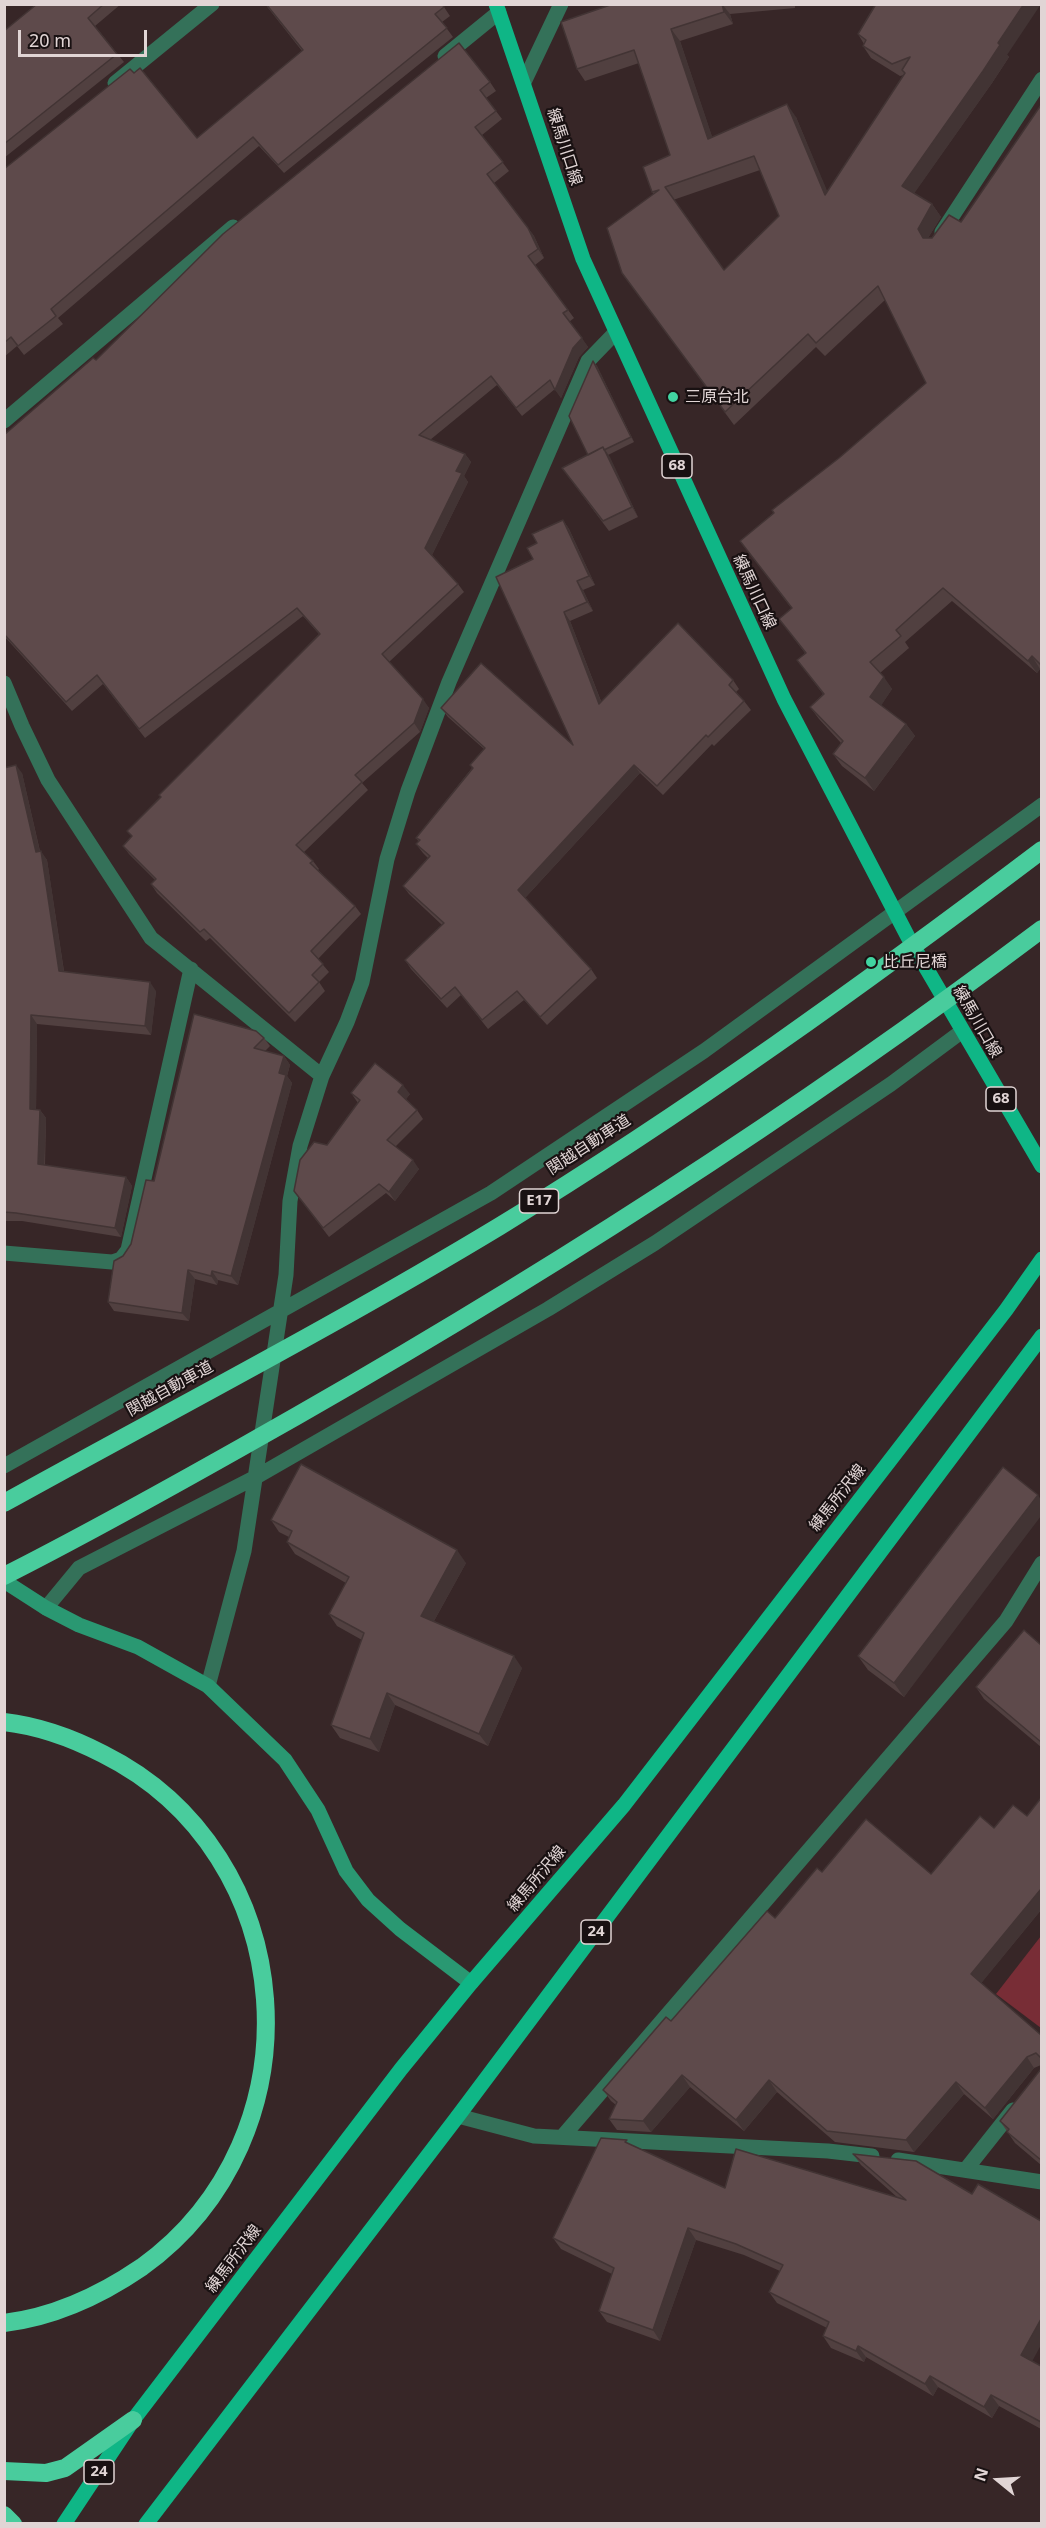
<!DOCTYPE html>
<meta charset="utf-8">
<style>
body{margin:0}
#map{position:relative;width:1046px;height:2528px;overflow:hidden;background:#372627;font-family:"Noto Sans",sans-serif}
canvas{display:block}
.frame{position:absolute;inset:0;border:6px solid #e1d5d5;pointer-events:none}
.north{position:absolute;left:968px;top:2450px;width:60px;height:60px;-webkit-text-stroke:4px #191112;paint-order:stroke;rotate:288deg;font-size:16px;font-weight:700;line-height:24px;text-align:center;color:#e1d5d5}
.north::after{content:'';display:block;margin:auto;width:21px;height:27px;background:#e1d5d5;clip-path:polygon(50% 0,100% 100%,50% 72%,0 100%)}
.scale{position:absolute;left:18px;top:30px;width:129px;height:27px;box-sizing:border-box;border:3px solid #e1d5d5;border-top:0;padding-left:8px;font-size:18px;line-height:21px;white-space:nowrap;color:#e1d5d5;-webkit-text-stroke:4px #191112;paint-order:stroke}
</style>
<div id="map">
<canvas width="1046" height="2528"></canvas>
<div class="frame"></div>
<div class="north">N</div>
<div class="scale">20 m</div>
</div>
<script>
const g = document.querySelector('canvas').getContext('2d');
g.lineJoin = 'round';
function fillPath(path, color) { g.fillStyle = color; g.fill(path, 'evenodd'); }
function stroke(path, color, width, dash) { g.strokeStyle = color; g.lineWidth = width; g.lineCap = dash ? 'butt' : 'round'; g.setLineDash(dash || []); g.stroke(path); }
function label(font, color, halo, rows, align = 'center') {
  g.font = font + ' "Noto Sans","Noto Sans JP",sans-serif'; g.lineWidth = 4.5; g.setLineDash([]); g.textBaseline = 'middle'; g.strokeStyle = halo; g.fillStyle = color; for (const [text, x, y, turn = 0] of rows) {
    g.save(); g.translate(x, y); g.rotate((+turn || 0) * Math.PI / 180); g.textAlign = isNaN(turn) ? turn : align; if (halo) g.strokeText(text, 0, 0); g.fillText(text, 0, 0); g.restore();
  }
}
fillPath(new Path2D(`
 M1041 1936V2028L996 1994Z`), '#782d36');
stroke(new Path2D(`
 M445 56 499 12
 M524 82 561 4
 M115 83 212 4
 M942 232 1042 79
 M4 421 233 227
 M4 683 22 726 48 780 151 938 322 1076 347 1022 362 982 387 859 408 791 449 682 588 361 616 332
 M4 1253 112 1262 121 1259 128 1250 191 969
 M4 1466 491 1193 704 1051 1042 805
 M46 1608 79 1568 256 1477 548 1309 655 1243 891 1084 961 1032
 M208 1686 244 1551 286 1275 290 1201 300 1146 322 1076
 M458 2116 534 2136 828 2151 872 2156
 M563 2136 1006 1621 1042 1563
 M898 2160 1042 2182
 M967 2168 1013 2110`), '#347159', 15);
stroke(new Path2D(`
 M4 1581 46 1608 79 1625 138 1647 208 1686 285 1760 318 1810 346 1871 368 1900 400 1929 471 1983`), '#2a9872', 15);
stroke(new Path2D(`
 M496 4 583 259 784 699 908 937 1042 1166
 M64 2524 133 2420 401 2069 471 1983 624 1805 1006 1310 1042 1259
 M146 2524 458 2116 1042 1336`), '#0fb686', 15);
stroke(new Path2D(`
 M4 1722C39 1726 72 1738 103 1754 303 1854 322 2137 142 2267 101 2295 54 2317 4 2323
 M4 2471 46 2473 65 2468 133 2420
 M4 2515 13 2524`), '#49cc9d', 18);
stroke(new Path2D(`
 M4 1503C170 1411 338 1324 500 1226 688 1111 866 983 1042 850
 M4 1576C85 1535 164 1491 242 1447 520 1291 787 1121 1042 929`), '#49cc9d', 18);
fillPath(new Path2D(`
 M37 4H121L95 26 124 62 4 158V31Z
 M265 4H442L450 16 442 22 453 37 284 173 259 146 58 318 63 324 24 355 17 346 4 357V169L134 73 197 138 302 51Z
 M613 4H801L795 5V8L730 14 733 24 680 41 712 137 796 117 827 192 904 75 900 76 871 58 863 46 864 44 858 34 1007 55 1009 57 992 83 914 193 932 204 941 217 928 238H932L961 222 1041 105V670L1040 669 1037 673 952 601 905 642 909 648 880 673 892 689 881 705 906 724 915 736 874 791 842 766 833 754 841 743 819 719 810 707 823 694 797 660 805 653 779 619 792 609 740 541 839 458 926 383 885 300 825 356 816 347 734 425 631 285 653 193 652 192 670 155 639 63 585 81 577 69ZM760 170 779 216 724 270 673 200Z
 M490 82 496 91 486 98 502 119 482 135 509 171 494 183 534 236 544 258 535 265 574 318 569 322 588 347 579 357 561 398 555 389 522 416 497 385 430 440 465 454 471 462 464 476 468 482 432 555 458 584 464 592 389 662 429 708 420 732 362 783 368 790 304 852 313 861 319 869 318 870 355 906 361 914 318 959 329 972 319 982 325 991 295 1022 210 938 206 941 157 893 151 884 155 880 129 854 123 846 132 837 127 831 319 634 303 616 145 738 103 684 72 711 4 636V435L96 360Z
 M593 361 597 366 634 442 608 455 638 517 609 531 562 468 588 455Z
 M563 520 569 529 595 585 583 590 593 611 570 621 601 701 733 680 739 689 736 692 744 701 751 710 714 746 712 744 663 795 640 773 525 898 591 969 597 978 547 1025 524 1000 488 1029 461 995 447 1008 411 969 405 960 442 925 409 894 403 886 428 858 423 853 416 844 419 842 416 838 472 768 470 765 484 749 448 717 441 708 573 745 537 543Z
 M4 768 22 773 40 851 47 860 64 971 156 991 151 1035 37 1024 36 1110H40L46 1118 45 1165 126 1177 132 1186 121 1237 22 1221H4Z
 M194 1014 264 1038 270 1046 265 1051 284 1056 290 1065 287 1076 292 1083 238 1285 218 1280 217 1285 195 1279 189 1321 114 1311 108 1302 123 1256 131 1244 154 1181Z
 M351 1093 410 1094 406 1099 417 1110 423 1119 395 1147 419 1169 395 1201 386 1193 329 1237 294 1191 358 1103Z
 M1041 1500 904 1697 868 1670 858 1656Z
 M271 1520 466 1563 434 1621 522 1668 488 1746 395 1705 379 1752 340 1738 331 1725 362 1640 337 1626 329 1614 346 1583 295 1554 287 1542 289 1537 279 1532Z
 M1041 1645V1747L984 1699 976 1687Z
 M822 1872 931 1874 1041 1910 981 1983 1041 2035V2065L1034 2068 993 2119 964 2094 914 2152 835 2142 777 2092 744 2131 690 2087 651 2132 617 2130 609 2119 616 2105 611 2101 603 2090Z
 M1041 2069V2165L1015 2143 1000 2121Z
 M630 2144 725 2188 898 2198 861 2165 853 2154 916 2161 1032 2361 1041 2366V2429L999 2406 992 2418 938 2387 933 2396 866 2357 864 2362 831 2348 823 2336 827 2328 777 2303 769 2292 780 2271 744 2255 696 2240 660 2341 607 2322 599 2311 612 2274 561 2249 553 2238Z`), '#514040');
fillPath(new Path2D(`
 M722 4 730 14 733 24 724 12Z
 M1024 4H1041L1007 55 1009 57 992 83 911 198 902 186Z
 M671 29 680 41 717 151 708 139Z
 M787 104 796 117 834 207 825 195Z
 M932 204 941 217 926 241 923 238 918 229Z
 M528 228 534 236 544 258 538 249Z
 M582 338 588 347 579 357 561 398 555 390 573 348Z
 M593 361 597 366 634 442 631 437Z
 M603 447 610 457 638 517 632 507Z
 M465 454 471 462 464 476 468 482 431 557 425 548 456 471Z
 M563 520 569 529 595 585 589 576Z
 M577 581 583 590 593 611 587 602Z
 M564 612 570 621 605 712 599 704Z
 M1032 656 1040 669 1037 673 1028 661Z
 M884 677 892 689 879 709 870 697Z
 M423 699 429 708 420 732 414 723Z
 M906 724 915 736 874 791 865 778Z
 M16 765 22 773 42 861 36 852Z
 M634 765 640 773 524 899 518 890Z
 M41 851 47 860 65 979 59 971Z
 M150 982 156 991 151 1035 145 1026Z
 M31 1015 37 1024 36 1118 30 1109Z
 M284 1056 290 1065 287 1076 292 1083 238 1285 231 1276Z
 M403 1085 410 1094 405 1100 398 1092Z
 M40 1110 46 1118 44 1173 38 1164Z
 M413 1160 419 1169 395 1201 389 1192Z
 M126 1177 132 1186 121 1237 115 1228Z
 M188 1270 195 1279 189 1321 182 1313Z
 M212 1271 218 1280 217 1285 211 1276Z
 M1038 1495 1041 1500V1516L904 1697 894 1683Z
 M457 1550 466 1563 430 1628 421 1616Z
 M514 1656 522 1668 488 1746 479 1734Z
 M387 1693 395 1705 379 1752 370 1739Z
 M1041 1889V1910L979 1986 971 1974Z
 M1027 2057 1034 2068 993 2119 985 2108Z
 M682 2075 690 2087 651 2132 643 2121Z
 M769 2080 777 2092 744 2131 736 2120Z
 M956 2082 964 2094 914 2152 906 2140Z
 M688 2228 696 2240 660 2341 653 2330Z
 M1041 2319V2345L1029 2367 1021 2355Z
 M858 2346 866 2357 864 2362 856 2351Z
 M930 2376 938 2387 933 2396 925 2384Z
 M991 2395 999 2406 992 2418 984 2407Z`), '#423434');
const building = new Path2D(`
 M37 4H104L88 18 117 54 4 144V31Z
 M266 4H442L444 7 435 14 447 28 278 165 253 137 51 309 56 316 18 346 11 337 4 343V169L130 69 134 73 140 68 197 138 303 50Z
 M613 4H722L724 12 671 29 708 139 787 104 825 195 905 73 902 70 910 57 892 64 863 46 866 40 858 34 876 4H1024L998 43 1000 45 983 71 902 186 932 204 918 229 923 238H932L949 215 961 222 1041 105V665L1032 656 1028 661 943 588 896 630 901 636 870 662 884 677 870 697 906 724 865 778 833 754 843 741 810 707 824 694 797 660 806 653 779 619 792 608 740 541 774 513 772 510 839 458 926 383 878 286 816 343 808 334 725 412 622 273 607 228 659 190 652 192 643 167 670 155 634 50 577 69 561 22ZM754 156 779 216 724 270 665 187Z
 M459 43 490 82 480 90 496 111 475 127 503 162 487 174 528 228 538 249 528 256 568 310 563 313 582 338 573 348 555 390 550 380 516 408 491 376 419 435 465 454 456 471 462 473 425 548 458 584 382 654 423 699 414 723 355 775 362 782 296 845 313 861 310 863 355 906 311 951 323 964 312 975 319 982 289 1013 204 929 200 932 151 884 156 879 123 846 132 836 127 831 161 797 159 795 320 634 297 608 139 729 97 675 66 702 4 634V435L93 358 96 360 223 234Z
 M593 361 631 437 604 450 603 447 588 455 569 416Z
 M603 447 632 507 603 521 562 468Z
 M563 520 589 576 577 581 587 602 564 612 599 704 678 623 733 680 729 685 744 701 708 737 706 735 657 786 634 765 518 890 591 969 540 1017 517 991 482 1020 455 987 441 999 405 960 444 923 403 886 430 856 416 844 420 840 416 838 473 768 470 765 485 748 441 708 481 663 573 745 496 577 533 559 527 548 537 543 532 534Z
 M16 765 36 852 41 851 59 971 150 982 145 1026 31 1015 30 1109 40 1110 38 1164 126 1177 115 1228 16 1213 4 1212V768Z
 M194 1014 256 1031 264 1038 254 1048 284 1056 279 1073 286 1075 231 1276 212 1271 211 1276 188 1270 182 1313 108 1302 114 1261 123 1256 131 1244 146 1180 154 1181Z
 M375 1063 403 1085 398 1092 417 1110 387 1140 413 1160 389 1192 379 1184 323 1228 294 1191 300 1160 314 1142 327 1145 360 1100 351 1093Z
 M301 1464 457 1550 421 1616 514 1656 479 1734 387 1693 370 1739 331 1725 364 1633 329 1614 349 1577 287 1542 292 1531 271 1520Z
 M1003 1467 1038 1495 894 1683 858 1656Z
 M1024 1630 1041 1645V1742L976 1687Z
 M1041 1798V1889L971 1974 1041 2035V2058L1036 2053 1027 2057 985 2108 956 2082 906 2140 827 2131 769 2080 736 2120 682 2075 643 2121 609 2119 617 2102 603 2090 666 2017 671 2021 767 1911 775 1918 817 1868 822 1872 866 1819 931 1874 980 1816 994 1828 1013 1805 1027 1816Z
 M1041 2069V2160L1007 2132 1009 2129 1000 2121Z
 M601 2138 627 2140 625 2142 725 2188 736 2149 906 2200 853 2154 916 2161 972 2194 978 2184 1041 2221V2319L1021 2355 1041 2366V2422L991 2395 984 2407 930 2376 925 2384 858 2346 856 2351 823 2336 829 2322 769 2292 783 2265 736 2244 688 2228 653 2330 599 2311 614 2268 553 2238Z`);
fillPath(building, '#5e4a4b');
stroke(building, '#423434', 1.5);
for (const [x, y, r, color] of [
 [673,397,6,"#41d4a1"],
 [871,962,6,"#41d4a1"]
]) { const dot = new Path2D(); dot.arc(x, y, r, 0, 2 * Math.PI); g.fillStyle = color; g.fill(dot); stroke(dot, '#191112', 2); }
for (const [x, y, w] of [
 [677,466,30],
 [1001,1099,30],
 [539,1201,39],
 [596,1932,30],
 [99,2472,30]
]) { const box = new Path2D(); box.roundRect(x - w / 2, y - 12, w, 24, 4.5); g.fillStyle = '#191112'; g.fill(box); stroke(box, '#e1d5d5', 1.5); }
label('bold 15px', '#e1d5d5', null, [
 ["68",677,466],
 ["68",1001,1099],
 ["E17",539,1201],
 ["24",596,1932],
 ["24",99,2472]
]);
label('16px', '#e1d5d5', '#191112', [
 ["練馬川口線",564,147,72],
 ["練馬川口線",754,592,65],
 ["練馬川口線",977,1022,60],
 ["関越自動車道",589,1145,-33],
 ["関越自動車道",170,1389,-29],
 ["練馬所沢線",838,1498,-52],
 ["練馬所沢線",537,1879,-50],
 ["練馬所沢線",234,2259,-53]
]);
label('16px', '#e1d5d5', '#191112', [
 ["三原台北",685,397],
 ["比丘尼橋",883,962]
], 'left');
</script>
